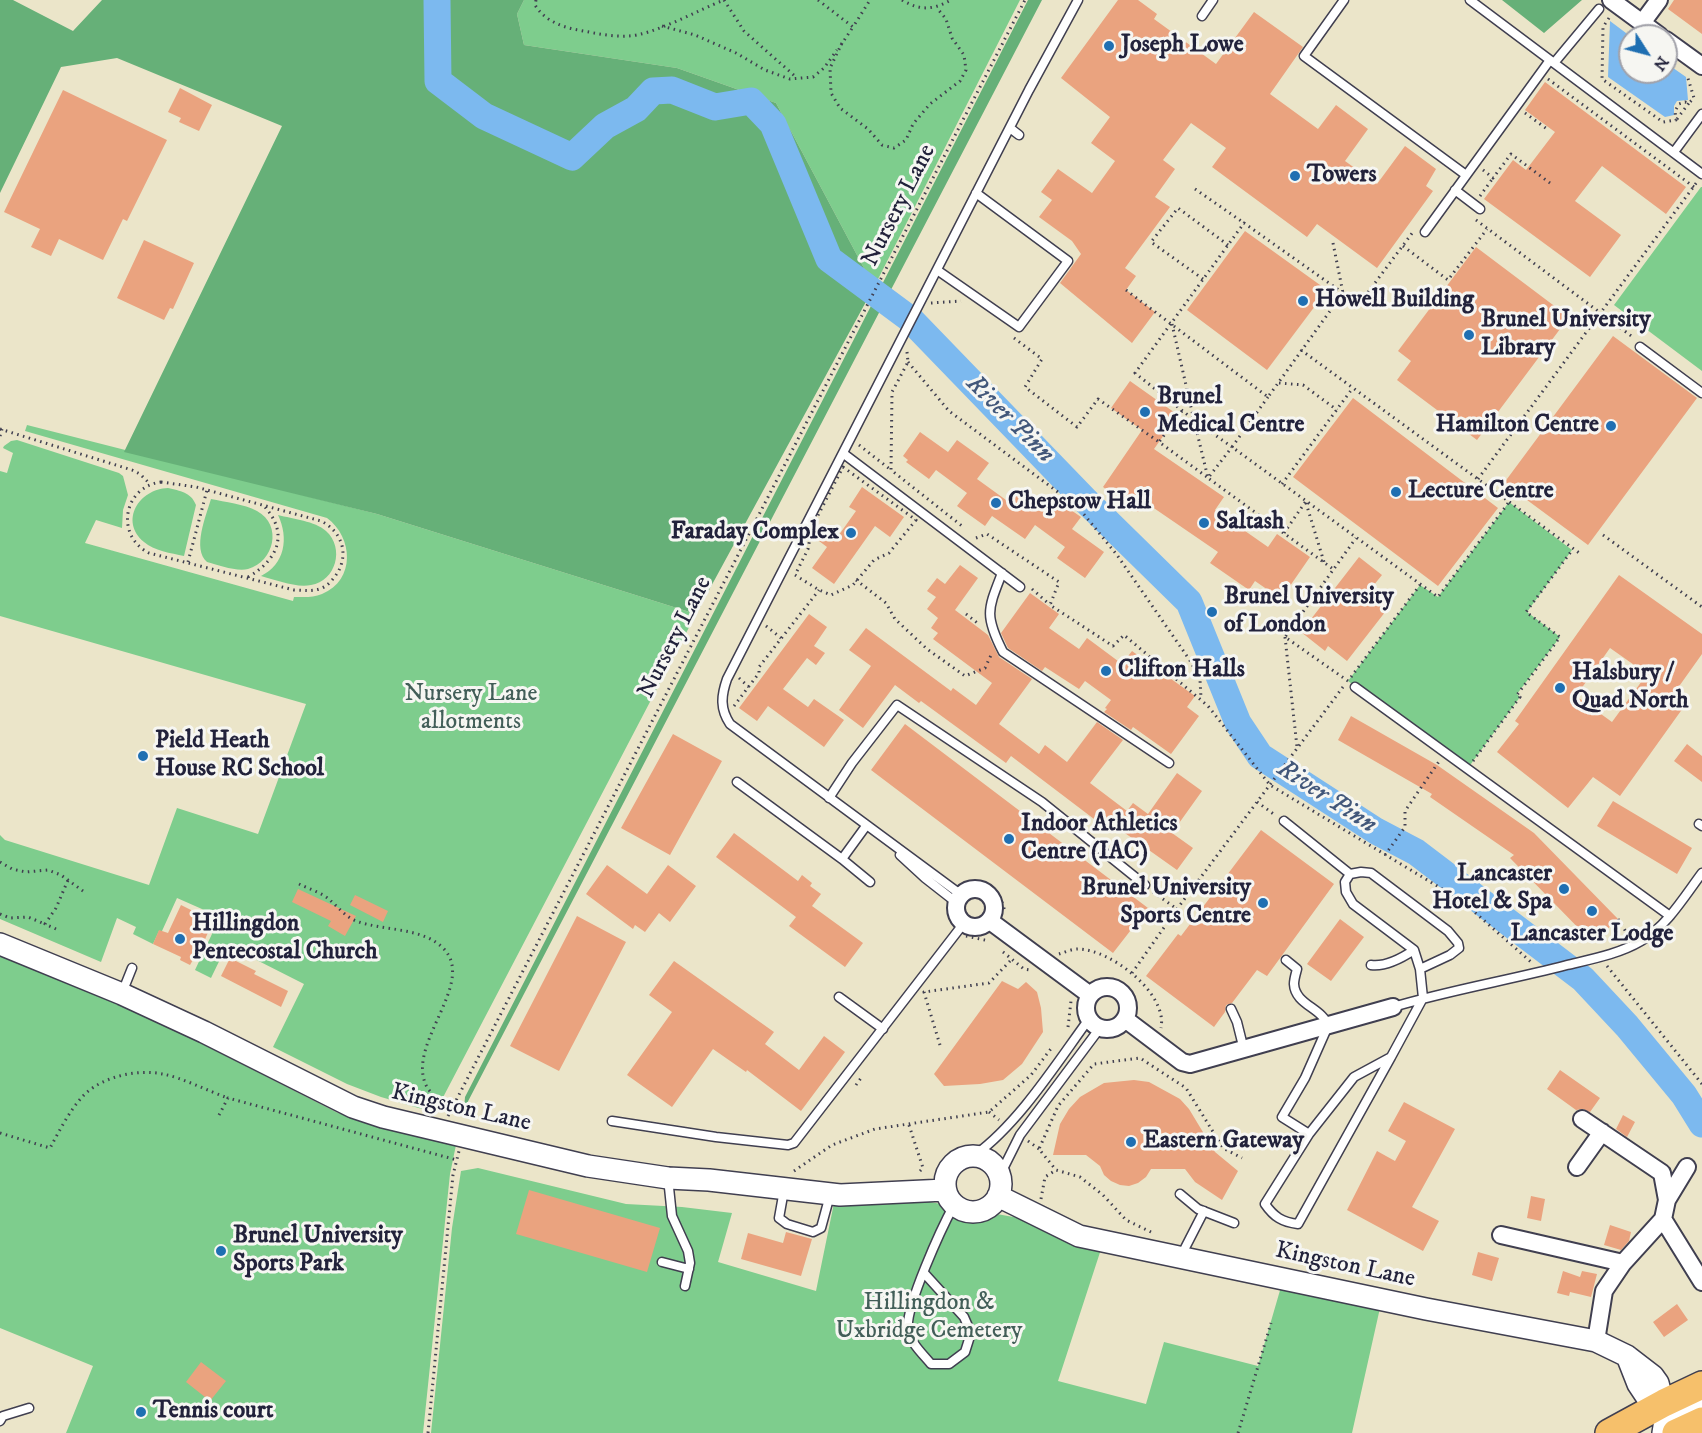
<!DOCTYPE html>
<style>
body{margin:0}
#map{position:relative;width:1702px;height:1433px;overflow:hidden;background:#ebe5c9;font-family:"IM FELL DW Pica",serif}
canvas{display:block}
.north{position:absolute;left:1618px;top:24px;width:60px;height:60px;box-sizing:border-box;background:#f6f6f2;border:2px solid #a1a1a9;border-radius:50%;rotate:126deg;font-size:16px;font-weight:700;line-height:24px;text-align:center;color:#22223b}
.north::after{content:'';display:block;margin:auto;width:21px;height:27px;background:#1f6fb2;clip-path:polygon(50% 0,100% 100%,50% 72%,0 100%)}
</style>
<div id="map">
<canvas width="1702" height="1433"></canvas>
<div class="north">N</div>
</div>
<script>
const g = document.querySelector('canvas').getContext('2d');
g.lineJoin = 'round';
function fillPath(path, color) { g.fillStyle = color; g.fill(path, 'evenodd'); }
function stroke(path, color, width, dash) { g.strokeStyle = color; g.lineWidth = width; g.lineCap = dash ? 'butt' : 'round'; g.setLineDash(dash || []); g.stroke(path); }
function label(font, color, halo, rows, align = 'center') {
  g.font = font + ' "IM FELL DW Pica",serif'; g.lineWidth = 6; g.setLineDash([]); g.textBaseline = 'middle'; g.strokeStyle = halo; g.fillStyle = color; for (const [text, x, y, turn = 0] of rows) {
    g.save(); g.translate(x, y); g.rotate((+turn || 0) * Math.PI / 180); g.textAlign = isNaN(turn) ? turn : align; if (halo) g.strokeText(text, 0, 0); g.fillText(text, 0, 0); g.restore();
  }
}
fillPath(new Path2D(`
 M524 0H1020L874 287 776 103 677 68 524 45 517 14Z
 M1701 187H1702V371L1614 305Z
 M27 425 377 514 696 614 439 1105 430 1109H422L381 1097 347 1084 273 1047 304 984 227 945 211 978 195 970 220 917 177 898 162 931H159L153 944 133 934 136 927 117 918 101 962 0 919V835L5 840 149 885 177 808 258 834 306 704 0 616V471L7 473 13 453 3 448 4 446 11 441 17 440 119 473 123 476 128 495 123 510 122 528 96 520 85 543 293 601 294 597C304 597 313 598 322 594 356 580 353 537 327 518L25 431Z
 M168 488C180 491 191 492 196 505L184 556C171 553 154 551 144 542 119 521 139 489 168 488Z
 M211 499C225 502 244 504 257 511 283 525 274 562 248 569 237 572 218 565 207 562 192 549 206 516 211 499Z
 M1509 502 1572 550 1527 612 1560 637 1517 694 1520 697 1468 768 1348 681 1420 585 1438 597Z
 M278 515C293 519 315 521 326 531 345 548 336 581 311 585 296 588 276 580 261 576 285 564 289 538 278 515Z
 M0 955 112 1001 175 1030 338 1113 456 1145 450 1174 423 1433H66L93 1366 0 1328Z
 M478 1168 626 1204 682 1207 732 1213 718 1262 816 1291 834 1203 930 1202 1019 1218 1105 1237 1058 1381 1146 1404 1164 1342 1258 1366 1283 1280 1382 1299 1352 1433H431L452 1228 461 1171Z`), '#7ecd8d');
fillPath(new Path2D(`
 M0 0H13L73 31 102 0H524L517 14 524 45 677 68 776 103 874 287 696 614 377 514 124 452 282 126 117 58 61 67 0 193Z
 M1028 0H1042L464 1109 465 1097Z
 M1502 0H1582L1544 33Z`), '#66b078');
fillPath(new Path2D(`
 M1610 21 1630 36V72H1666V63L1686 77 1688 100 1677 101 1674 106V115L1665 117 1608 77Z`), '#7cb9ef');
stroke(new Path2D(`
 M437 0 438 81 484 116 572 157 605 126 636 109 653 91 672 90 715 107 751 101 773 124 829 259 910 319 1085 500 1189 602 1238 723 1260 756 1376 831 1416 852 1583 979 1627 1026 1684 1095 1702 1124`), '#7cb9ef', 27);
fillPath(new Path2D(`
 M1118 0H1138L1157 14 1154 19 1216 64 1254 12 1303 47 1270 94 1318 129 1336 105 1368 129 1345 161 1377 184 1405 146 1436 169 1426 186 1433 191 1377 268 1317 224 1307 237 1212 167 1226 148 1191 123 1163 160 1175 169 1155 197 1170 207 1125 268 1136 276 1126 290 1155 312 1132 343 1060 283 1081 254 1072 241 1039 217 1052 200 1041 192 1058 169 1092 193 1115 161 1091 143 1110 117 1061 78Z
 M1674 0H1702V34L1668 9Z
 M1545 82 1686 187 1666 214 1602 166 1575 201 1621 235 1590 277 1484 199 1513 160 1526 170 1555 132 1525 110Z
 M180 88 212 105 199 131 179 122 181 118 168 112Z
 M63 90 167 140 127 221 123 219 103 260 59 239 51 256 31 247 40 229 4 212Z
 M1245 231 1327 290 1267 370 1187 310Z
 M144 240 194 263 173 309 170 308 164 320 117 298Z
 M1476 247 1569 317 1477 440 1397 380 1411 361 1398 351Z
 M1613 336 1697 398 1588 545 1504 483Z
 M1130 381 1178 415 1154 449 1224 497 1215 510 1268 547 1277 534 1310 557 1281 599 1255 581 1249 590 1210 563 1218 552 1145 502 1138 512 1103 487 1142 430 1111 408Z
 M1353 398 1498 508 1438 586 1293 477Z
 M920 432 948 452 957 440 989 463 977 479 1006 500 1014 490 1045 513 1055 499 1081 517 1072 529 1104 552 1085 578 1057 558 1065 547 1035 525 1025 539 992 516 985 526 957 506 967 493 936 470 929 479 906 462 908 460 903 456Z
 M862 487 904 517 890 537 875 526 834 584 812 568 827 547 819 541 826 531 836 539 856 511 849 507Z
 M1359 557 1382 575 1369 591 1389 607 1347 661 1328 646 1325 651 1301 632Z
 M960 565 978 578 955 610 988 635 999 657 1032 679 999 724 1039 754 1045 745 1067 762 1097 722 1123 740 1090 783 1127 811 1133 803 1148 814 1177 773 1202 791 1172 833 1193 848 1177 870 1098 814 1094 819 1011 756 1006 763 921 701 919 703 895 685 863 728 839 710 871 666 849 650 866 628 951 691 953 688 976 705 992 683 933 639 938 633 931 628 938 618 927 609 936 597 927 591 937 578 945 584Z
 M1619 575 1702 634V654L1675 692 1688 701 1620 796 1593 777 1568 808 1497 752 1519 724 1515 721ZM1610 648 1647 674 1612 722 1576 696Z
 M1030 593 1059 614 1049 628 1079 649 1087 638 1122 664 1132 651 1195 696 1187 707 1199 716 1171 754 1133 727 1131 730 1104 712 1107 709 1105 708 1111 700 1085 681 1079 689 1045 667 1042 671 1008 648 1001 633Z
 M809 614 827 627 814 646 825 653 816 665 807 658 783 689 808 707 814 699 844 720 824 747 768 706 757 721 739 708Z
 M1351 716 1437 765 1534 833 1618 919 1593 943 1510 858 1514 855 1430 797 1432 794 1338 740Z
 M905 724 1148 908 1113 953 871 770Z
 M673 734 722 761 670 855 621 828Z
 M1687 744 1702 756V782L1674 761Z
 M1613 801 1692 848 1677 874 1597 826Z
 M1261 830 1334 884 1267 976 1257 970 1232 1003 1226 1005 1225 1012 1214 1027 1146 976 1178 934 1181 936Z
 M734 833 798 881 802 875 812 883 810 886 821 894 812 906 863 943 845 967 789 926 796 917 716 857Z
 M607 865 647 894 668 865 696 886 670 922 659 913 645 932 635 925 633 929 586 894Z
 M298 889 356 916 345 936 328 926 331 921 292 902Z
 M355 895 388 911 383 922 350 905Z
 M181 905 213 921 196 960 194 958 190 965 180 960 181 957 153 944 159 930 168 933Z
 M577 916 626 942 559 1071 510 1046Z
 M1340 919 1364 937 1331 981 1307 964Z
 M230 958 256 971 254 974 288 991 281 1007 221 976Z
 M674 961 774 1032 765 1044 799 1070 824 1036 845 1052 801 1111 747 1070 746 1072 713 1049 672 1107 627 1075 672 1012 649 995Z
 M1002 981 1018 989 1026 982 1037 992 1041 1008 1043 1032 1022 1064 1003 1080 980 1084 944 1086 934 1074Z
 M1560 1070 1600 1098 1590 1112 1583 1109 1576 1110 1547 1089Z
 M1134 1080 1149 1082 1180 1099 1189 1109 1215 1152 1238 1171 1222 1200 1195 1182 1185 1169H1151L1146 1177 1138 1183 1129 1186 1120 1185 1111 1181 1104 1175 1100 1166 1086 1155H1053L1060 1124 1069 1109 1080 1097 1104 1083Z
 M1404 1102 1455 1129 1412 1207 1439 1221 1423 1251 1347 1210 1377 1151 1395 1161 1406 1141 1388 1131Z
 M1623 1115 1635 1122 1627 1137 1616 1129Z
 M529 1190 660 1228 647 1272 516 1234Z
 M1531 1196 1545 1199 1541 1221 1527 1218Z
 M1610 1225 1631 1232 1629 1241 1621 1250 1604 1245Z
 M786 1232 812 1239 801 1276 741 1259 748 1233 783 1243Z
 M1478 1252 1499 1258 1492 1281 1472 1275Z
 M1563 1271 1580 1277 1582 1271 1597 1274 1591 1297 1570 1292 1569 1296 1557 1293Z
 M1677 1304 1688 1320 1664 1337 1653 1322Z
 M201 1362 226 1381 210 1401 186 1382Z`), '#eaa37f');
const service = new Path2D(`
 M1344 0 1304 56 1466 175
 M1470 0 1702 174
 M1202 16 1213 0
 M1554 63 1599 9
 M1010 128 1019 135
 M1674 152 1702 114
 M1455 190 1480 209
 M1425 232 1550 60
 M937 270 1019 327 1068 261 976 193
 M1640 347 1702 393
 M844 454 1020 587
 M1002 573C988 609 984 615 1003 652L1169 763
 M1355 687 1670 916
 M737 782 842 859 870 882
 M829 798 852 763 897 705 1042 802 1145 885
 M1284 821 1350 874
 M1699 824 1702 826
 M900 855 925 878 957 903
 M842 859 866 826
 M964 893 956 891 730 724C720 709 721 696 727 679L1029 90 1078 0
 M1286 960 1297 969C1296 973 1294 979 1294 984 1295 1005 1323 1008 1328 1026L1305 1078 1282 1117 1309 1134
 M1371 965C1386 967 1402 958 1414 950
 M122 993 132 968
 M839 997 883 1029
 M1393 1007C1450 990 1510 980 1567 965 1592 959 1619 954 1641 941 1667 926 1684 897 1702 873
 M1231 1009 1237 1022 1244 1050
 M1391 1057 1298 1224C1282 1222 1274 1217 1265 1204L1309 1134 1354 1077 1391 1057 1423 998 1420 969 1450 955 1459 948 1458 943 1448 931 1371 873 1361 872 1350 874 1345 882 1346 892 1353 904 1414 950 1420 969
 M612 1121 716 1137 788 1145 794 1143 964 923
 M975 1155C1019 1123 1056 1064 1089 1019
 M1000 1175 1020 1135 1100 1028
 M668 1178 672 1216 688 1251 690 1263 685 1286
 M784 1190 779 1218 787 1224 813 1232 821 1228 830 1195
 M1180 1194 1198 1209 1234 1223
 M1183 1257 1185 1248 1204 1211
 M662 1262 689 1269
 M924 1273 964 1317 971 1333 965 1352 949 1364H931C922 1353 911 1344 908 1329 905 1307 942 1227 954 1205
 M0 1421 3 1416 29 1408`);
const minor = new Path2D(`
 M1611 0 1660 36
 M1642 23 1659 0
 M1666 40 1702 66
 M956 908a19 19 0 1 1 38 0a19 19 0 1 1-38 0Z
 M990 921 1090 995
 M1086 1008a21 21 0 1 1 42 0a21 21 0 1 1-42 0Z
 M1125 1019 1182 1062 1190 1064 1393 1007
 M1582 1119 1662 1173 1667 1200 1663 1219 1623 1263 1604 1291 1596 1341
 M1577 1167 1602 1132
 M1667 1200 1687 1167
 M1663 1219 1702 1282
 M1501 1235 1623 1263`);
const tertiary = new Path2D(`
 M0 944 122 994 204 1032 353 1107 383 1117 588 1166 668 1178 709 1180 840 1195 945 1190
 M945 1184a28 28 0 1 1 56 0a28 28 0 1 1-56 0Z
 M998 1196 1079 1236 1426 1309 1596 1341 1627 1356 1653 1376 1658 1383 1666 1414 1663 1433
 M1627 1356 1638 1384 1648 1399 1664 1403 1673 1411 1683 1412 1702 1407`);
const primary = new Path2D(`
 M1609 1433 1664 1403 1702 1385
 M1676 1433 1702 1421`);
stroke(service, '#403f50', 11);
stroke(minor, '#403f50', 20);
stroke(tertiary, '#403f50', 24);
stroke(primary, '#403f50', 30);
stroke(new Path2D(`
 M536 0 535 5C544 20 561 27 578 30 595 33 611 37 628 36 654 35 698 10 724 0
 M724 0 744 31 797 78
 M818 0 853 27 870 0
 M902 0C920 11 933 10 951 0
 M1609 18 1603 27 1602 79 1663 122 1676 120 1675 111 1679 104 1685 102 1689 103 1694 98 1687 75
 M662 26 695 35 736 53 765 70 790 79 813 77 824 68 837 50
 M842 43 830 68 831 93 840 108 868 129 882 145 894 148 906 140 913 124 930 104 960 81 966 70 964 55 952 38 946 19 937 8
 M841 45 853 27
 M1548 79 1694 187
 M1525 113 1547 129
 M1677 119 1689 103
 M1483 170 1493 178 1511 154 1550 183
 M1195 189 1244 223
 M1480 196 1493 178
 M1476 220 1634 338
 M1333 243 1343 293 1360 303 1413 232
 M1403 246 1448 280 1487 229
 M1203 279 1151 242 1178 208 1228 245
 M1126 290 1268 397 1343 293 1244 223 1135 373 1194 420 1208 478
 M931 303 961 301
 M1172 324 1194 420 1232 447 1208 478 1333 569
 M1014 338 1042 359 1025 387 1077 427 1098 399 1159 442
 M1301 350 1582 555
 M907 352 908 362 892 392 891 470 962 526
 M908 362 949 411 1078 507 1117 555 1191 662 1200 680 1201 698
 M1279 383 1303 385 1337 410
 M1268 397 1232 447 1438 597 1509 502
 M1182 411 1159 442 1207 477
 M0 429 132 470 140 474 150 484
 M0 436 2 429
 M859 445 891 470
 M843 467 916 520 889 553 874 560 853 585 831 595 819 590 795 575 808 549 812 527Z
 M1478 479 1697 182
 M161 482 196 487 321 521C341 531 349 552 338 572 334 578 329 585 322 588 313 592 304 590 294 590L149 553C115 536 123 487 161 482Z
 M1282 484 1352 389
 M1306 503 1324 562
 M1284 533 1306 501
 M1603 535 1702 607
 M976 538 987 534 1059 582 1050 605 1113 646 1124 635 1208 706 1270 785 1462 901 1531 962
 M188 562 207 490
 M248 577C278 560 290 533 263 505
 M856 580 886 603 895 619 927 649 965 676 985 668 992 653
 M1032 589 1050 605
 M966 614 980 625
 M766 626 781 638
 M1285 637 1297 747
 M1351 677 1420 585
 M739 678 749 687
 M1348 681 1285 637 1356 538
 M734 706 759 673V667L819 590
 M1473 761 1520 697 1517 695 1560 637 1526 612 1573 549
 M1257 802 1275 815
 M1385 855 1405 827V811L1440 760
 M0 862 12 869 26 872 48 870 61 875 83 891
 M969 883C991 879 1000 892 1005 912
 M299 884C309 889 323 893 331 901 339 908 346 917 356 921 383 931 422 927 443 948 478 983 404 1045 427 1087 432 1096 443 1102 451 1108
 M1153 892 1177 909
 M0 914 10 918 28 917 45 924
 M1618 919 1628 935
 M56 929 45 924 56 908 68 880
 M966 936 989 941
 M1003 952 1024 969 1030 970
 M1059 954C1065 952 1072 949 1078 949 1110 949 1168 993 1161 1028
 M1607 966 1702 1084
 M1132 973 1177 909 1343 687
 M1068 1027 1071 1001
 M940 1045 924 992 989 983 1012 959
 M856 1085 861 1078
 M989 1112 999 1120
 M219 1115 228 1098 457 1160
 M448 1116 1025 0
 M909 1125 923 1168 917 1174
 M0 1133 50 1148C60 1130 70 1109 85 1094 104 1076 138 1069 163 1074 183 1078 208 1091 228 1098
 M1028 1141 1039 1149
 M794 1171 832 1145 875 1129 989 1112 1031 1075 1053 1046
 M1041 1199 1045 1177 1056 1170
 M1151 1232 1126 1220 1103 1195 1080 1177 1056 1170 1039 1149 1058 1106 1094 1064 1140 1058 1186 1088 1223 1148 1242 1158
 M428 1433 453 1175 459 1151
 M1238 1433 1271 1323`), '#403f50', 3, [1.5, 4.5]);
stroke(service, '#fff', 8);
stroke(minor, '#fff', 16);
stroke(tertiary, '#fff', 21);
stroke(primary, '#f6c06b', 27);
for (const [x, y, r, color] of [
 [1109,46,6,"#1f6fb2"],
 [1295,176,6,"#1f6fb2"],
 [1303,301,6,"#1f6fb2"],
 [1469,335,6,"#1f6fb2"],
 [1145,412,6,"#1f6fb2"],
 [1611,426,6,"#1f6fb2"],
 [1396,492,6,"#1f6fb2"],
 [996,503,6,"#1f6fb2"],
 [1204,523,6,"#1f6fb2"],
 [851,533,6,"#1f6fb2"],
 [1212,612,6,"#1f6fb2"],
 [1106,671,6,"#1f6fb2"],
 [1560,688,6,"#1f6fb2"],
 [143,756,6,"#1f6fb2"],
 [1009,839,6,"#1f6fb2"],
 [1564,889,6,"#1f6fb2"],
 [1263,903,6,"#1f6fb2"],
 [1592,911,6,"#1f6fb2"],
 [180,939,6,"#1f6fb2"],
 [1131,1142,6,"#1f6fb2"],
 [221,1251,6,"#1f6fb2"],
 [141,1412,6,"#1f6fb2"]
]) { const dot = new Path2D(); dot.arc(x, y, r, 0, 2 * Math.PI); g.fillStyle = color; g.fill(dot); stroke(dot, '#f6f6f2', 2); }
label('bold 24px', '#22223b', '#f6f6f2', [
 ["Joseph Lowe",1121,46],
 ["Towers",1307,176],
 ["Howell Building",1315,301],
 ["Brunel University",1481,321],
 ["Library",1481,349],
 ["Brunel",1157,398],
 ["Medical Centre",1157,426],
 ["Hamilton Centre",1599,426,"right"],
 ["Lecture Centre",1408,492],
 ["Chepstow Hall",1008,503],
 ["Saltash",1216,523],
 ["Faraday Complex",839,533,"right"],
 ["Brunel University",1224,598],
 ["of London",1224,626],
 ["Clifton Halls",1118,671],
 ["Halsbury /",1572,674],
 ["Quad North",1572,702],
 ["Pield Heath",155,742],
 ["House RC School",155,770],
 ["Indoor Athletics",1021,825],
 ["Centre (IAC)",1021,853],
 ["Lancaster",1552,875,"right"],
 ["Hotel & Spa",1552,903,"right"],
 ["Brunel University",1251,889,"right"],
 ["Sports Centre",1251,917,"right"],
 ["Hillingdon",192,925],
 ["Pentecostal Church",192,953],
 ["Lancaster Lodge",1592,935,"center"],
 ["Eastern Gateway",1143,1142],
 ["Brunel University",233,1237],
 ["Sports Park",233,1265],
 ["Tennis court",153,1412]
], 'left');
label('24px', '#22223b', '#f6f6f2', [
 ["Nursery Lane",900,206,-63],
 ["Nursery Lane",676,638,-63],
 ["Kingston Lane",461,1109,13],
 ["Kingston Lane",1345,1266,12]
]);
label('24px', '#425e58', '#f6f6f2', [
 ["Nursery Lane",471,695],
 ["allotments",471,723],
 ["Hillingdon &",929,1304],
 ["Uxbridge Cemetery",929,1332]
]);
label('italic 26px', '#42577a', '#f6f6f2', [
 ["River Pinn",1009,420,45],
 ["River Pinn",1326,798,33]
]);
</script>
